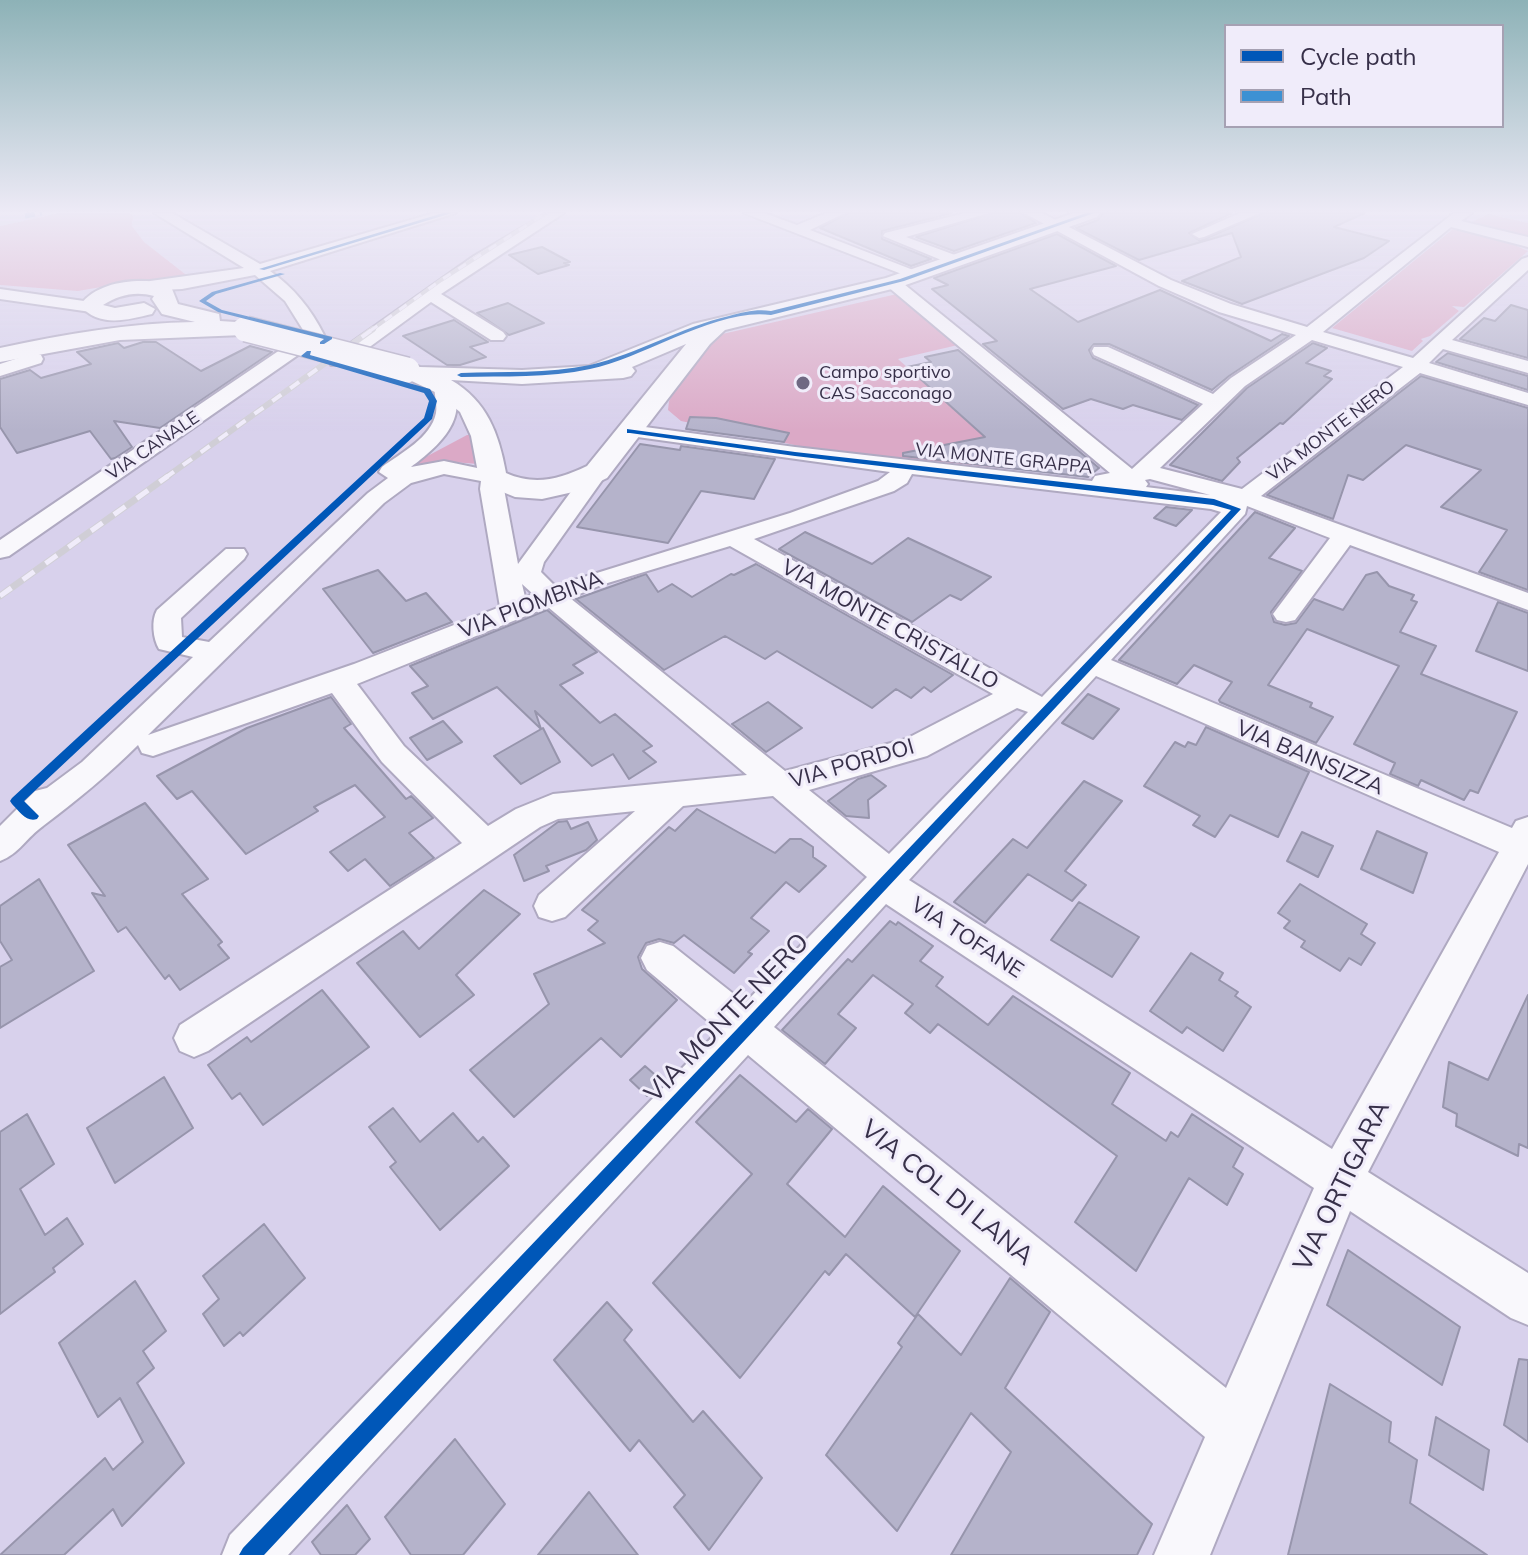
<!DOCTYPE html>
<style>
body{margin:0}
#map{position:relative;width:1528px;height:1555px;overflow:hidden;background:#d8d1ec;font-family:Mulish,sans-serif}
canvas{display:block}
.legend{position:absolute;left:1224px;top:24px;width:280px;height:104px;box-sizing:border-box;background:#f0ecfa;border:2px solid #a6a1b3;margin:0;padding:10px 14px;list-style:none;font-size:24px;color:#373049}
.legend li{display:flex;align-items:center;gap:16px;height:40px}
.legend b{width:40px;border:2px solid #a6a1b3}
</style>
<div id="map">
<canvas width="1528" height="1555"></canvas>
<ul class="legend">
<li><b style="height:10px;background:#0057b8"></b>Cycle path</li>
<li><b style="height:10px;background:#3d91d3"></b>Path</li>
</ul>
</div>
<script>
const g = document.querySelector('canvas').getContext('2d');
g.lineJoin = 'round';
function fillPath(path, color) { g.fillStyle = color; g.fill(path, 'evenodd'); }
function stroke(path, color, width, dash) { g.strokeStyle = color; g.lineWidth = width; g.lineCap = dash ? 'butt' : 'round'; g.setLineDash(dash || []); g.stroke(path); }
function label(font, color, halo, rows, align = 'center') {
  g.font = font + ' Mulish,sans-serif'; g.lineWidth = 6; g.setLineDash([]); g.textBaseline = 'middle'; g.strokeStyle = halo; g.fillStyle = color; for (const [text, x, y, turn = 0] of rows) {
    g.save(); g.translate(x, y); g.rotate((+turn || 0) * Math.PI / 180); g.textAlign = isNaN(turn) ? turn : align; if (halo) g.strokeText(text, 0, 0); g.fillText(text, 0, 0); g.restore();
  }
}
fillPath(new Path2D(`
 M60 213H129L133 216 132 226 144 242 194 281H136L78 291 0 285V226Z
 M1488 214 1528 223V239L1468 224Z
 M1453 229 1510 243 1528 251 1464 307 1452 306 1459 311 1430 336 1421 339 1423 341 1412 351 1332 328Z
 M897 294 958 345 898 359 1022 470 818 450 681 421 668 410 669 401 675 391 718 335Z
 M467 435H471L478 464 453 462 405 468Z`), '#dba9c6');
const building = new Path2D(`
 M848 213H952L882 231V239L931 259 911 266 820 228Z
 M992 213H1021L1036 223 954 251 916 237Z
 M1103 213H1232L1189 233 1200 241 1263 213H1365L1334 227 1389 241 1364 258 1242 304 1182 281 1241 257 1232 233 1139 260 1076 228 1098 220Z
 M1057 234 1116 266 1030 289 1078 322 1160 290 1271 341 1282 334 1289 336 1229 376 1212 390 1109 344H1094L1089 350 1093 358 1198 405 1182 420 1133 405 1123 409 1091 399 1063 409 983 344 997 341 932 289 948 285 934 278Z
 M542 247 570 262 564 263 569 265 538 274 509 255Z
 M508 303 544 323 509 335 477 313Z
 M1511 305 1528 310V358L1460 339 1484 318 1495 321Z
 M454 320 488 342 470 347 486 357 460 365H447L403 336Z
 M143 342H156L201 371 250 346 272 352 160 428 114 421 132 447 115 458 111 459 90 431 17 453 0 427V379L30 370 41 378 91 364 77 352 118 343 124 348Z
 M1313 343 1327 348 1306 363 1331 371 1324 376 1332 379 1283 424 1280 423 1237 458 1240 462 1222 481 1170 465 1247 388Z
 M958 350 1099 468 1088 477 903 456V453L985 437 907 367 931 362 925 357Z
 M1448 353 1528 376V390L1436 362Z
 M1421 376 1528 408V590L1479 572 1507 530 1441 507 1481 470 1406 445 1363 480 1348 475 1333 519 1267 495Z
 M690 417 716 418 789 433 784 442 686 429Z
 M640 444 680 450 681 446 775 459 754 499 701 491 668 543 577 527Z
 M1166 507 1192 510 1176 526 1154 518Z
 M1255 512 1295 528 1269 558 1302 571 1271 612 1274 622 1285 625 1296 623 1314 599 1343 610 1366 575 1377 572 1389 586 1414 595 1411 600 1417 602 1400 632 1436 646 1421 674 1517 712 1478 793 1470 790 1464 800 1421 780 1418 786 1390 774 1395 763 1354 744 1399 666 1307 629 1268 685 1312 703 1310 707 1333 717 1316 743 1220 702 1219 700 1232 682 1194 665 1177 684 1119 660Z
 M805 532 872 564 908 538 991 577 961 600 950 595 912 622 779 549Z
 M756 564 953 675 931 692 924 687 911 698 896 689 872 708 777 651 765 659 725 636 664 670 576 599 646 574 658 592 672 584 692 597 731 574 734 575Z
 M378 570 406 601 426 593 452 622 373 653 323 589Z
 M1498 602 1528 613V671L1476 651Z
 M547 610 597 652 573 665 583 673 560 685 600 723 615 714 652 746 643 751 656 762 629 779 613 754 592 766 535 711 541 729 497 687 433 719 412 693 428 686 410 666Z
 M1088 694 1119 709 1093 739 1062 723Z
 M331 697 351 724 344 728 406 799 411 796 433 818 409 833 434 858 390 886 365 859 348 871 330 852 385 817 355 785 314 807 318 811 246 854 192 791 177 799 157 776 247 728Z
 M768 702 802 728 766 752 732 724Z
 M443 721 462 742 427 760 410 738Z
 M1206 727 1309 772 1278 837 1230 815 1215 837 1193 825 1200 816 1144 786 1175 742 1185 747 1188 742 1196 745Z
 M543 728 560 762 521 784 494 756Z
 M871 775 886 786 868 800 869 818 846 816 828 801 858 779Z
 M1084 781 1122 801 1065 871 1086 885 1072 901 1028 874 985 923 954 902 1013 839 1027 848Z
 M145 803 208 879 182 894 222 942 218 945 229 958 180 990 169 975 165 979 126 927 118 932 92 893 105 896 68 845Z
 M697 809 775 853 790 839H801L813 847V857L826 866 799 892 786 882 751 918 769 931 748 952 752 954 734 973 684 935 674 943 659 939 646 943 638 957 642 969 677 1000 621 1057 601 1038 514 1117 470 1070 549 1004 534 974 605 943 588 930 598 921 582 910 669 827 675 831Z
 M567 821 571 829 588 822 597 840 586 850 546 866 549 871 524 881 514 855 558 822Z
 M1377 831 1427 853 1413 893 1361 869Z
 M1302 832 1333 846 1318 877 1287 861Z
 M39 879 94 971 0 1028V967L12 960 0 941V906Z
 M1300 884 1367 924 1361 934 1375 943 1361 965 1349 958 1340 971 1301 947 1305 941 1284 928 1290 921 1278 913Z
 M484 890 520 914 456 975 474 995 420 1037 357 963 403 931 419 949Z
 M1079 902 1139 937 1112 977 1051 940Z
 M890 921 896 925 898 922 933 946 920 961 943 977 936 986 988 1025 1013 996 1130 1073 1112 1104 1166 1141 1171 1132 1178 1137 1192 1114 1243 1148 1233 1167 1243 1174 1227 1205 1189 1178 1136 1271 1075 1222 1117 1156 938 1024 930 1033 905 1013 913 1004 873 975 838 1014 856 1028 825 1064 782 1030 848 959 852 962Z
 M1191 953 1223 973 1219 980 1238 992 1235 996 1251 1007 1223 1051 1187 1027 1182 1033 1150 1011Z
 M322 990 369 1047 263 1125 240 1093 232 1099 208 1065 247 1037 251 1042Z
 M1528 995V1148L1519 1144 1518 1156 1456 1126 1457 1114 1443 1107 1449 1062 1488 1080Z
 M645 1066 662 1081 647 1096 630 1080Z
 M740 1075 796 1122 808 1109 832 1129 787 1184 845 1237 883 1186 960 1251 915 1317 846 1254 829 1275 825 1271 740 1378 653 1283 752 1174 696 1122Z
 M164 1077 193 1128 115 1183 87 1128Z
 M393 1108 420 1142 453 1113 478 1142 483 1137 509 1166 440 1230 390 1167 396 1162 369 1127Z
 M27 1114 54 1164 20 1189 45 1235 67 1218 83 1244 53 1268 55 1272 0 1314V1132Z
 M264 1224 305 1278 243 1336 240 1332 224 1346 203 1314 219 1299 203 1276Z
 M1348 1250 1460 1327 1442 1385 1327 1305Z
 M1010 1278 1050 1312 1005 1388 1152 1524 1137 1555H951L1011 1452 971 1413 897 1531 826 1455 902 1347 898 1343 918 1314 961 1355Z
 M135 1281 166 1331 143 1351 154 1368 137 1383 184 1463 122 1526 113 1509 64 1555H0L105 1458 113 1470 143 1442 120 1398 98 1417 59 1343Z
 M607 1302 632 1330 624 1340 693 1422 703 1411 762 1478 709 1550 674 1507 685 1495 639 1440 630 1451 554 1360Z
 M1519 1359 1528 1360V1442L1504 1425Z
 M1330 1384 1391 1422 1389 1442 1417 1460 1410 1503 1487 1555H1288Z
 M1436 1417 1489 1450 1483 1490 1429 1455Z
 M455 1439 505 1504 463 1555H411L385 1517Z
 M589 1492 638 1555H538Z
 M347 1505 370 1539 355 1555H321L312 1542Z`);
fillPath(building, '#b5b3cb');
stroke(building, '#9795ac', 2);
const minor = new Path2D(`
 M154 213H172L260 264 434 213H456L270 271C294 288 311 309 324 335L321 339 9 556 0 558V540L305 333 285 301 255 275 182 289 137 291 135 287 137 283 143 282 244 268Z
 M547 213H564L441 294 503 332 506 336 503 340H491L431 302 345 365H331L329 361 331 357 474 256Z
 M744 213H764L797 225 826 213H845L810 230 926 275 918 280 912 278Z
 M965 213H989L906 237 963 258V264H951L883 236 885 233Z
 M1024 213H1042L1171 280 1231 304 1307 327 1454 213H1472L1461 221 1528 237V247L1451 227 1323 332 1413 358 1522 259 1528 257V270L1452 340 1528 361V373L1443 349 1429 363 1528 393V405L1420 373 1261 496 1528 593V610L1350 545 1295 620 1286 622 1277 620 1273 614 1330 538 1247 506 1245 514 1111 660 1512 828 1516 821 1528 817V864L1368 1172 1528 1273V1325L1511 1318 1350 1211 1210 1555H1154L1205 1437 748 1055 288 1555H222L230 1535 719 1030 647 970 641 958 647 946 660 942 673 946 745 1003 867 877 773 796 683 806 565 917 552 921 539 917 534 906 539 895 635 811 558 819 540 827 208 1051 194 1057 180 1051 174 1038 180 1025 462 843 382 762 332 693 153 756 142 753 138 745C108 775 76 801 43 826 27 837 19 854 0 861V826L35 791 47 788 82 762 193 657 159 649C153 639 151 620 157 610L226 549H244L247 554 244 559 181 618 182 637 209 642 368 493 388 478 379 472 382 467C401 453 431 438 436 413 438 402 432 391 436 382H450C471 418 438 447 411 467L444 461 501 473 518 564 589 467H605L608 472 544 562 541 572 555 586 790 513 878 481 890 472 623 435 619 431 630 425 795 447 1092 481 1095 476 1110 473 887 286 885 283 887 280H899L1132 469 1203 404 1094 355 1092 351 1094 347H1108L1213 394 1231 378 1296 335 1219 312 1159 286ZM1312 340 1403 367 1242 489 1160 468 1245 386ZM444 474 481 481 480 489 500 607 354 664 148 735 384 503 411 483ZM912 474 1211 509 1221 512 1042 697 754 539 894 491 907 483ZM1150 479 1210 495 1146 487 1148 484 1145 480ZM730 546 993 694 906 739 785 771 570 598 601 585ZM522 584 533 594 525 597ZM548 607 747 775 553 794 516 809 488 826 404 746 357 684ZM1096 676 1499 852 1332 1149 909 880ZM1017 708 1028 712 889 854 809 790 927 756ZM886 904 1314 1188 1226 1388 774 1027Z
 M1240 213H1260L1204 237 1199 238 1192 234Z
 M0 289 91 302 100 307 91 312 0 299Z
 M34 353 41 355 43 359 41 363 0 376V364Z`);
const major = new Path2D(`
 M1074 213H1100L1097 217 900 287 725 330 710 344 607 478 582 490 542 499 515 497 483 484 479 478 471 436 460 412 437 393 399 375 395 370 399 365 407 363 420 367 522 370 589 366 693 324 886 278ZM686 344 587 466C560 479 535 486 506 473 499 434 487 401 451 380L522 384 623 378 631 376 635 371 632 367Z
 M147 281 172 289 178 304 219 314 220 321 251 323 254 328 243 335 120 340 0 362V348C64 334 129 323 195 322L162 314 152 299 154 296C135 291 119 295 103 305L115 308 144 303 155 309 152 314C127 320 98 328 80 305 95 285 123 280 147 281Z`);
stroke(minor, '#afa9c1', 4);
stroke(major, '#afa9c1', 4);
fillPath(minor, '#f9f8fc');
fillPath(major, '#f9f8fc');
const railFar2 = new Path2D(`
 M370 331 441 280 546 213`);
const railFar1 = new Path2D(`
 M165 478 373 329`);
const rail = new Path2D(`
 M0 596 168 476`);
stroke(railFar2, '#d0ced6', 4);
stroke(railFar1, '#d0ced6', 6);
stroke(rail, '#d0ced6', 7);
stroke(railFar2, '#f0ecfa', 3, [9]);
stroke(railFar1, '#f0ecfa', 4, [11]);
stroke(rail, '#f0ecfa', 5, [14]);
const majorBridgeFar1 = new Path2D(`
 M243 328 254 331`);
const majorBridge = new Path2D(`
 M246 329 407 370`);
stroke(majorBridgeFar1, '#afa9c1', 22, []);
stroke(majorBridge, '#afa9c1', 28, []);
stroke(majorBridgeFar1, '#f9f8fc', 20);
stroke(majorBridge, '#f9f8fc', 25);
stroke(new Path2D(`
 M25 216 42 213`), '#3d91d3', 5, [10, 5]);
fillPath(new Path2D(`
 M443 213H452L264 270 259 269Z
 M1086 213H1094L904 281 771 315C718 307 644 358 590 369 548 378 504 376 461 377L457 375 461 373C503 371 548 374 590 365 638 354 681 327 729 316 744 312 756 309 771 311L900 279Z
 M280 273 285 274 216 294 206 301 222 310 332 337V339L324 344H320V342L324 339 218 312 199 301 212 292Z
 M307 351H311L310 355 430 389 437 401 432 419 24 801 39 816 37 819C27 823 19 811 12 804L10 801 12 798 424 418 429 401 424 393 303 357 301 356Z
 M627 429 795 452 1214 499 1241 509 264 1555H239L243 1548 1231 510 1213 505 795 456 630 433H627Z`), '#0057b8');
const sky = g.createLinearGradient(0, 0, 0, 431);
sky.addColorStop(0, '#8db2b7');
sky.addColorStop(0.49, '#edeaf6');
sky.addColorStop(1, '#edeaf600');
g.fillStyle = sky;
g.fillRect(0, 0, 1528, 431);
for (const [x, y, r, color] of [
 [803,383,8,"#6f6882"]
]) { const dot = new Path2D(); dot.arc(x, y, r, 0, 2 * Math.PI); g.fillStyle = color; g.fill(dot); stroke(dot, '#f0ecfa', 3); }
label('18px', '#373049', '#f0ecfa', [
 ["Campo sportivo",819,373],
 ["CAS Sacconago",819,394]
], 'left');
label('18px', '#373049', '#f0ecfa', [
 ["VIA MONTE NERO",1331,431,-37],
 ["VIA CANALE",153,446,-34],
 ["VIA MONTE GRAPPA",1004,459,6]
]);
label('22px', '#373049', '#f0ecfa', [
 ["VIA PIOMBINA",531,605,-21],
 ["VIA MONTE CRISTALLO",890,625,29],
 ["VIA BAINSIZZA",1310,758,23],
 ["VIA PORDOI",852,764,-16],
 ["VIA TOFANE",967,938,33]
]);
label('26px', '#373049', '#f0ecfa', [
 ["VIA MONTE NERO",727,1018,-46],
 ["VIA ORTIGARA",1342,1186,-64],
 ["VIA COL DI LANA",947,1193,39]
]);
</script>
